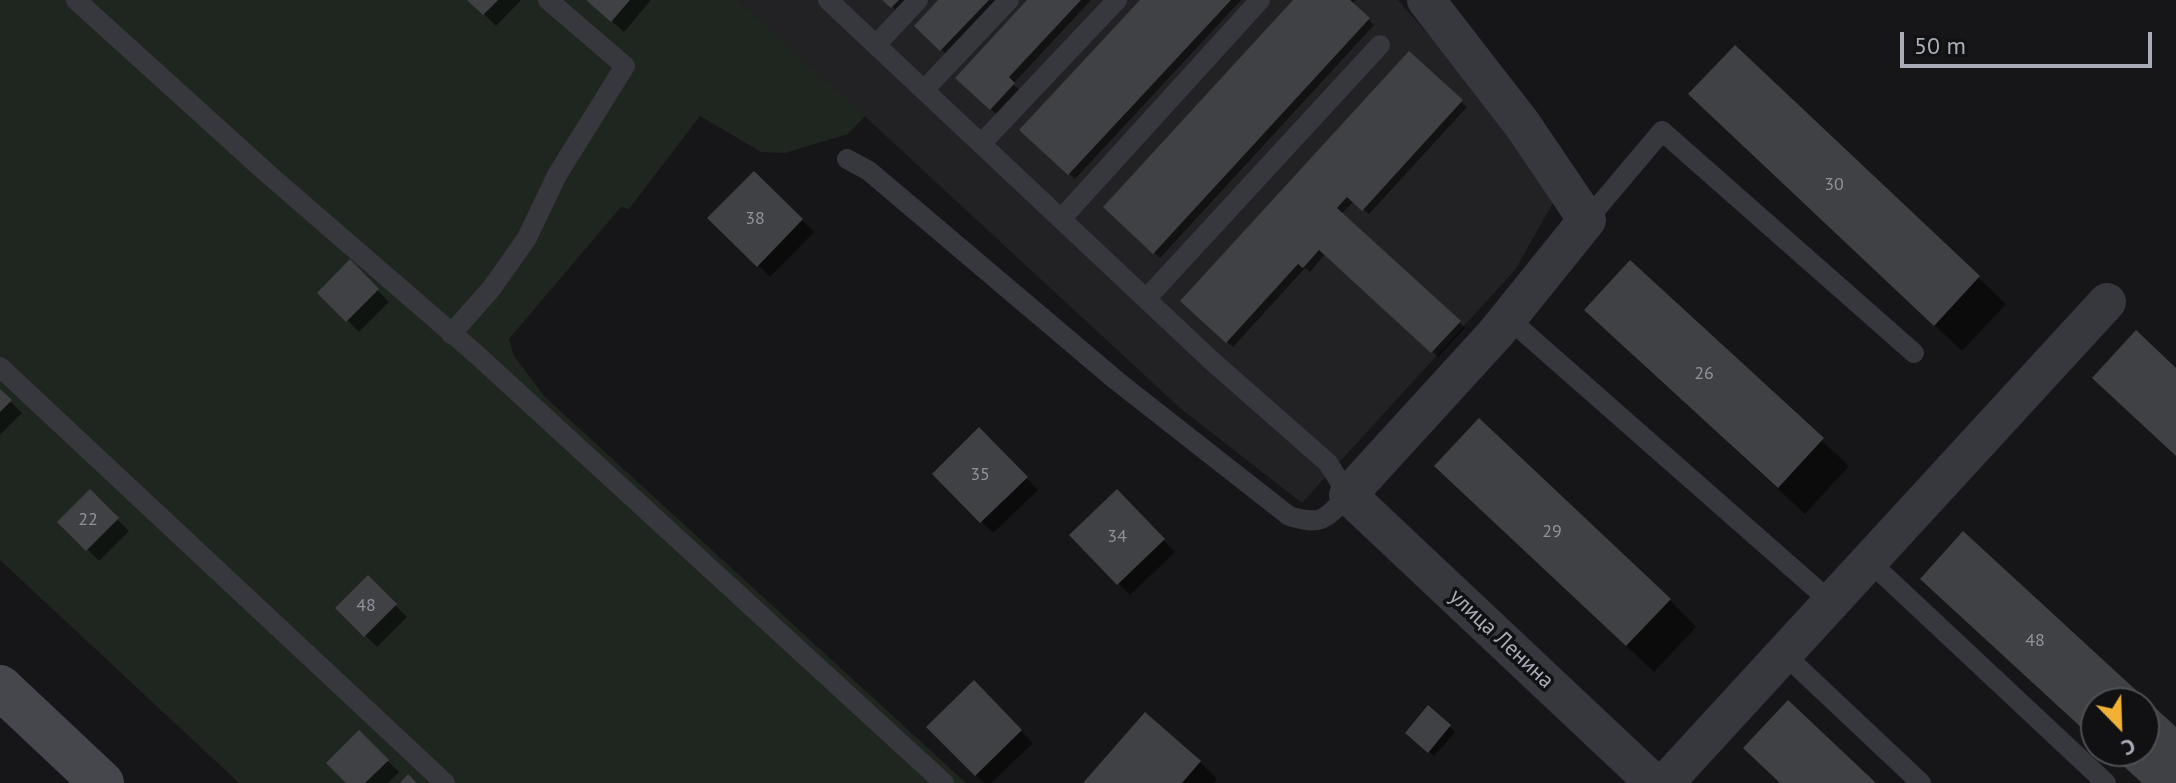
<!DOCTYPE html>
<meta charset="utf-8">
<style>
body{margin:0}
#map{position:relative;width:2176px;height:783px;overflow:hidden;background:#161618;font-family:"PT Sans",sans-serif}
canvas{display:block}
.north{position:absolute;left:2080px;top:687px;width:80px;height:80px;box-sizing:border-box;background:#111113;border:2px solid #4d4f55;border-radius:50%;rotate:157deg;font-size:22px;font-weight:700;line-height:32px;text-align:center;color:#a8adb8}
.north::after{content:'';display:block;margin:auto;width:28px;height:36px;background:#f2b134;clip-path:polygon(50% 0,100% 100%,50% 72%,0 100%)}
.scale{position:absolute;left:1900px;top:32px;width:252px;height:36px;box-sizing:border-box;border:4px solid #a8adb8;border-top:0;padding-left:10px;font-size:24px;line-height:28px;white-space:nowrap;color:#a8adb8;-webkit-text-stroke:6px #111113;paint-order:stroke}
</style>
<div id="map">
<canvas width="2176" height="783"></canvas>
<div class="north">С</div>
<div class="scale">50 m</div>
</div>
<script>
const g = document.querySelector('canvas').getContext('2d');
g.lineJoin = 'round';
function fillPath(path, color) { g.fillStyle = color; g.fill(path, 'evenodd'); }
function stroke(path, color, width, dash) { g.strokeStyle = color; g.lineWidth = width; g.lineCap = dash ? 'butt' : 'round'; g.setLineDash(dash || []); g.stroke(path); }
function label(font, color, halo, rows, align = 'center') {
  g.font = font + ' "PT Sans",sans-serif'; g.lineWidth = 7; g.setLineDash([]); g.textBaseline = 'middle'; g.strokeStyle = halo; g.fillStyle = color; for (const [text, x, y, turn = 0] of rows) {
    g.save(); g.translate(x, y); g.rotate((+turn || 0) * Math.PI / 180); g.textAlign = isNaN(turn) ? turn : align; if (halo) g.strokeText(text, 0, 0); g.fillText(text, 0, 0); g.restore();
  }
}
fillPath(new Path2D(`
 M739 0H1398L1455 65 1558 194 1515 270 1302 503 1180 408Z`), '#222225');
fillPath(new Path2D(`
 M0 0H739L865 116 848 134 785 153 761 152 700 116 629 209 621 207 509 339 514 356 545 397 966 783H239L0 560Z`), '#1e261f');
fillPath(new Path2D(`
 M470 0H521L496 26Z
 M587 0H651L624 32Z
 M885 0H909L898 12Z
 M941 0H999L947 55 916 26Z
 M1030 0H1091L1013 84 1019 90 996 114 958 78Z
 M1143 0H1241L1075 179 1022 130Z
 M1296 0H1356L1352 4 1374 25 1160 258 1106 207Z
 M1735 47 2006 304 1962 351 1717 121Z
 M1409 54 1467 107 1369 214 1354 201 1341 214 1465 328 1438 357 1325 254 1310 272 1305 268 1233 347 1183 301Z
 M754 173 814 232 770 277 710 218Z
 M350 262 389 302 359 332 320 293Z
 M1630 262 1849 466 1805 514 1586 310Z
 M0 392 22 413 0 435Z
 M979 430 1038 490 993 533 934 474Z
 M90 492 129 531 99 561 60 522Z
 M1117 492 1175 552 1130 595 1072 535Z
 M1463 492 1670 600 1696 627 1654 672Z
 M368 578 407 617 377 647 338 608Z
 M974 683 1033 743 991 783H984L929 727Z
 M1429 708 1455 732 1434 756 1413 738Z
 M1145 715 1200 762 1217 779 1214 783H1086Z
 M359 733 399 772 388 783H349Z`), '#0007');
fillPath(new Path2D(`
 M467 0H498L483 15Z
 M586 0H630L611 22Z
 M882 0H899L891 8Z
 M938 0H989L940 51 914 26Z
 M1027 0H1081L1009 77 1015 83 990 110 955 78Z
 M1140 0H1231L1068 175 1019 130Z
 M1293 0H1350L1370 18 1153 254 1103 207Z
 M1735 45 1980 276 1934 326 1688 94Z
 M1409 51 1463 100 1362 211 1347 197 1337 208 1461 321 1431 353 1319 250 1303 268 1298 264 1226 343 1180 301Z
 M754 171 803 219 757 267 707 218Z
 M350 259 379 289 346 322 317 293Z
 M1630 260 1824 438 1778 488 1584 310Z
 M2136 330 2176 368V456L2092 378Z
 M0 389 12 400 0 412Z
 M1479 418 1671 599 1626 646 1434 466Z
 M979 427 1028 477 980 523 932 474Z
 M90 489 119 518 86 551 57 522Z
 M1117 489 1165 539 1117 585 1069 535Z
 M1963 531 2176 727V783H2142L2107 751H2144V703H2096V741L1920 579Z
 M368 575 397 604 364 637 335 608Z
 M974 680 1022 730 975 776 926 727Z
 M1788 700 1876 783H1780L1743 748Z
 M1428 705 1451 725 1428 753 1405 733Z
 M1145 712 1201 761 1182 783H1083Z
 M359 730 389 760 365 783H346L326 763Z
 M408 774 417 783H400Z`), '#404145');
stroke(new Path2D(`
 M76 0 268 174 476 354 944 783
 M828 0 1212 361 1328 463 1348 495C1326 519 1322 526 1289 516L1117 381 869 171 847 159
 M876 45 918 0
 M924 90 1009 0
 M981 144 1117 0
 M1061 219 1260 0
 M1587 220 1662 131 1914 353
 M1146 299 1380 45
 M1508 318 1831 602
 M451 334 491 289 527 238 557 175 625 66 548 0
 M0 367 445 783
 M1869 561 2106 783
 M1784 654 1921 783`), '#37383d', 20);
stroke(new Path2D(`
 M1426 0 1522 124 1587 220 1496 333 1348 495 1654 783
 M1665 783 2107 302`), '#37383d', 38);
stroke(new Path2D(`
 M0 687 102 783`), '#45474d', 44);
label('18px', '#8e929b', null, [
 ["30",1834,185],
 ["38",755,219],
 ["26",1704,374],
 ["35",980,475],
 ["22",88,520],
 ["29",1552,532],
 ["34",1117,537],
 ["48",366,606],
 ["48",2035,641]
]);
label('22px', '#a8adb8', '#111113', [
 ["улица Ленина",1501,639,43]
]);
</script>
